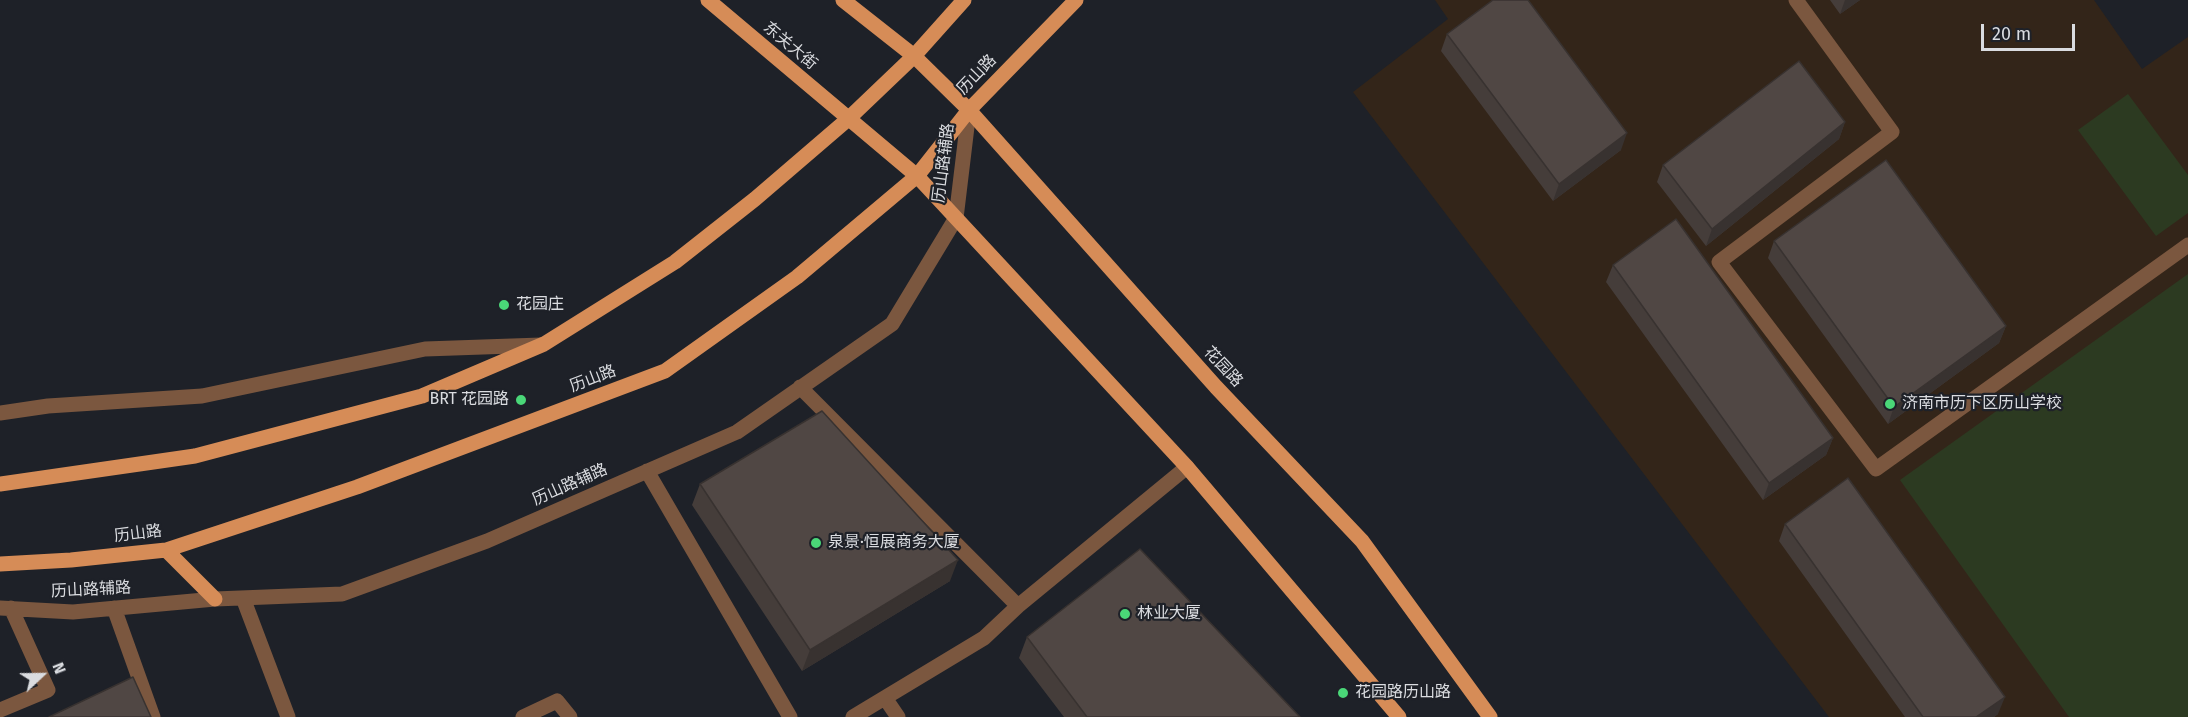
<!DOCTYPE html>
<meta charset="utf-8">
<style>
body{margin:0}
#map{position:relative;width:2188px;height:717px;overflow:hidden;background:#1e2128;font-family:"Fira Sans",sans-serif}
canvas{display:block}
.north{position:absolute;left:12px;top:645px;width:60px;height:60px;-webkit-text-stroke:4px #1e2128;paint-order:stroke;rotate:68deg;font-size:16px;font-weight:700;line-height:24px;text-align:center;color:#dadce0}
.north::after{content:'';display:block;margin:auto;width:21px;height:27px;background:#dadce0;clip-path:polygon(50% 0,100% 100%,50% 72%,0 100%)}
.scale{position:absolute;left:1981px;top:24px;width:94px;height:27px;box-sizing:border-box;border:3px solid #dadce0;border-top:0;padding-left:8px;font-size:18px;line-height:21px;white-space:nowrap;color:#dadce0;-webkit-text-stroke:4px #1e2128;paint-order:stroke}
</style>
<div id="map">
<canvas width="2188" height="717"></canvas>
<div class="north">N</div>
<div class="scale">20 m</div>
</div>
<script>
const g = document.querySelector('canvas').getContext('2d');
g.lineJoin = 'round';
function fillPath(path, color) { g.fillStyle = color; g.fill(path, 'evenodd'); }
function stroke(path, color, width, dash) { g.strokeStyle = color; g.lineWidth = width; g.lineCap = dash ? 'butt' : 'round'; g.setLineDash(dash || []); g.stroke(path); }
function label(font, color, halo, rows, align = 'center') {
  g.font = font + ' "Fira Sans","Noto Sans SC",sans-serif'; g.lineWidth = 4.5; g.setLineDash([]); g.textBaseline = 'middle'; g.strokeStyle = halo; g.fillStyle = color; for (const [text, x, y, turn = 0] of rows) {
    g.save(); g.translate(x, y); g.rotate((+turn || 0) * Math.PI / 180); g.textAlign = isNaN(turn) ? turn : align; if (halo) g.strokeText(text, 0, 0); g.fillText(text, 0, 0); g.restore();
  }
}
fillPath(new Path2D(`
 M1435 0H2094L2142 69 2188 37V717H1829L1353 92 1448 19Z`), '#332519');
fillPath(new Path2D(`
 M2128 94 2188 175V213L2156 236 2078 130Z
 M2188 274V717H2069L1900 480Z`), '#2c3a21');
stroke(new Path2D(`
 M1796 0 1892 132 1719 262 1876 469 2188 245
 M800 387 1018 606
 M0 413 48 406 202 396 425 349 541 345
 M647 471 790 717
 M243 598 288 717
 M0 608 73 612 215 599 342 594 487 541 737 432 892 324 956 218 969 110
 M114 608 153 717
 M885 698 898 717
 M0 710 48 690 11 608
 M523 717 557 701 570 717
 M853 717 984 638 1018 606 1187 467`), '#7b573f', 15);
stroke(new Path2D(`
 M708 0 917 176 1187 467 1399 717
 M843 0 914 56 969 110 1216 387 1362 541 1490 717
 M0 484 195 456 422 396 544 344 675 262 755 199 847 120 914 56 964 0
 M166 550 215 599
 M0 564 71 560 166 550 357 487 665 371 797 277 917 176 969 110 1076 0`), '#d68c57', 15);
fillPath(new Path2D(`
 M1830 0H1860L1840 14Z
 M1447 34 1621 150 1553 201 1441 51Z
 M1845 122 1839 139 1706 246 1657 182 1663 165Z
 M1774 241 2006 326 1999 343 1888 424 1768 258Z
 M1613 265 1833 438 1826 455 1763 500 1606 282Z
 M700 484 950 581 802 671 692 505Z
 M1785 524 1998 714 1994 717H1905L1779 541Z
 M1027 637 1300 717H1064L1019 658Z`), '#453d3a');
fillPath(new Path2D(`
 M1845 0H1860L1840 14Z
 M1845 122 1839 139 1706 246 1712 229Z
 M1627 133 1621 150 1553 201 1559 184Z
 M2006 326 1999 343 1888 424 1894 407Z
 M1833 438 1826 455 1763 500 1769 483Z
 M958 560 950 581 802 671 810 650Z
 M2005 697 1998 714 1994 717H1976Z`), '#383230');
const building = new Path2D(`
 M1493 0H1528L1627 133 1559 184 1447 34Z
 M1799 61 1845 122 1712 229 1663 165Z
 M1886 160 2006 326 1894 407 1774 241Z
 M1676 219 1833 438 1769 483 1613 265Z
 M822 411 958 560 810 650 700 484Z
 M1848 478 2005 697 1976 717H1923L1785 524Z
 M1140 549 1300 717H1087L1027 637Z
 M133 677 151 717H49Z`);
fillPath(building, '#504744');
stroke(building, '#383230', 1.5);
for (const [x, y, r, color] of [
 [504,305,6,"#4ad778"],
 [521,400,6,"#4ad778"],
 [1890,404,6,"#4ad778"],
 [816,543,6,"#4ad778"],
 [1125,614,6,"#4ad778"],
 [1343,693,6,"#4ad778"]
]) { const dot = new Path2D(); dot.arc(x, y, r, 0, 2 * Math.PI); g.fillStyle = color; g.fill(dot); stroke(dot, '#1e2128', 2); }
label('16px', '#dadce0', '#1e2128', [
 ["东关大街",790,46,40],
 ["历山路",977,75,-46],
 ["历山路辅路",944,163,-83],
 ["花园路",1223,367,47],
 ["历山路",593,379,-21],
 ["历山路辅路",570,485,-24],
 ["历山路",138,534,-7],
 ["历山路辅路",91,590,-3]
]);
label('16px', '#dadce0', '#1e2128', [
 ["花园庄",516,305],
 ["BRT 花园路",509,400,"right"],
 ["济南市历下区历山学校",1902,404],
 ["泉景·恒展商务大厦",828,543],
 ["林业大厦",1137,614],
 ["花园路历山路",1355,693]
], 'left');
</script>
